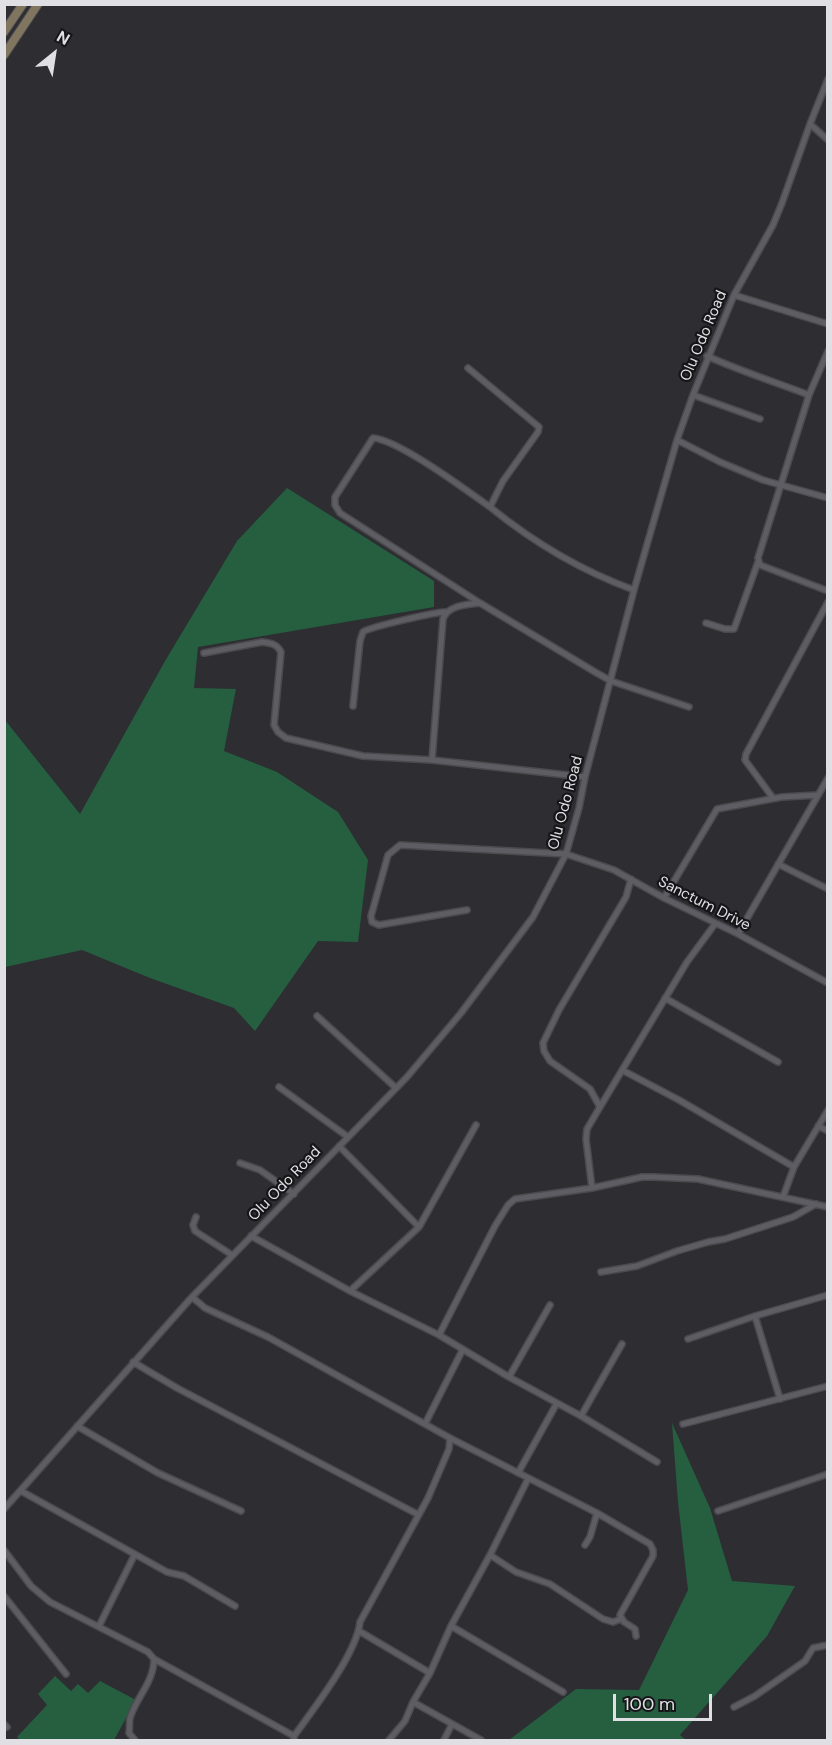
<!DOCTYPE html>
<style>
body{margin:0}
#map{position:relative;width:832px;height:1745px;overflow:hidden;background:#2d2d32;font-family:"DM Sans",sans-serif}
canvas{display:block}
.frame{position:absolute;inset:0;border:6px solid #e0dfe3;pointer-events:none}
.north{position:absolute;left:24px;top:24px;width:60px;height:60px;-webkit-text-stroke:4px #161518;paint-order:stroke;rotate:30deg;font-size:16px;font-weight:700;line-height:24px;text-align:center;color:#e0dfe3}
.north::after{content:'';display:block;margin:auto;width:21px;height:27px;background:#e0dfe3;clip-path:polygon(50% 0,100% 100%,50% 72%,0 100%)}
.scale{position:absolute;left:613px;top:1694px;width:99px;height:27px;box-sizing:border-box;border:3px solid #e0dfe3;border-top:0;padding-left:8px;font-size:18px;line-height:21px;white-space:nowrap;color:#e0dfe3;-webkit-text-stroke:4px #161518;paint-order:stroke}
</style>
<div id="map">
<canvas width="832" height="1745"></canvas>
<div class="frame"></div>
<div class="north">N</div>
<div class="scale">100 m</div>
</div>
<script>
const g = document.querySelector('canvas').getContext('2d');
g.lineJoin = 'round';
function fillPath(path, color) { g.fillStyle = color; g.fill(path, 'evenodd'); }
function stroke(path, color, width, dash) { g.strokeStyle = color; g.lineWidth = width; g.lineCap = dash ? 'butt' : 'round'; g.setLineDash(dash || []); g.stroke(path); }
function label(font, color, halo, rows, align = 'center') {
  g.font = font + ' "DM Sans",sans-serif'; g.lineWidth = 4.5; g.setLineDash([]); g.textBaseline = 'middle'; g.strokeStyle = halo; g.fillStyle = color; for (const [text, x, y, turn = 0] of rows) {
    g.save(); g.translate(x, y); g.rotate((+turn || 0) * Math.PI / 180); g.textAlign = isNaN(turn) ? turn : align; if (halo) g.strokeText(text, 0, 0); g.fillText(text, 0, 0); g.restore();
  }
}
fillPath(new Path2D(`
 M287 488 434 581V607L198 647 194 688 236 689 224 751 277 772 338 812 368 860 358 942 318 941 255 1031 234 1008 150 978 82 950 5 967V720L80 814 165 661 237 541Z
 M672 1423 710 1508 732 1581 795 1586 767 1636 680 1735 686 1740H509L576 1689 639 1690 688 1590 678 1502Z
 M55 1676 71 1691 78 1684 88 1693 100 1681 136 1700 114 1740H20L17 1737 47 1705 38 1694Z`), '#255f40');
const street = new Path2D(`
 M810 124 828 140
 M734 295 828 324
 M828 351 809 395 758 558 760 565 828 591
 M707 356C740 371 775 382 809 395
 M468 368 539 427 538 432 503 481 490 507C533 542 582 571 634 590
 M693 395 760 419
 M677 440 720 462 763 480 828 498
 M490 507C466 490 399 440 373 438L335 497V505L340 513 480 603 595 672 611 681 689 707
 M706 623 725 629H734L758 562
 M204 653 262 642C271 643 277 644 281 652L274 725 278 732 286 738 363 756 432 760 585 777
 M353 706 360 641 363 632C369 627 436 612 445 612
 M432 760 443 619C448 605 466 605 479 603
 M773 798 745 760 746 754 828 602
 M778 864 828 889
 M664 898 717 809 782 797 818 795
 M467 910 379 925 372 922 371 916 388 855 400 845 566 854 614 870 664 898 738 934 828 983
 M738 934 828 778
 M665 998 778 1062
 M317 1016 396 1088
 M622 1070 679 1100 794 1167 783 1197
 M279 1087 348 1137
 M600 1107 687 962 715 924
 M818 1126 828 1131
 M339 1146 419 1227
 M240 1163 260 1170 294 1194
 M794 1167 828 1110
 M592 1188 586 1139 587 1129 600 1107 590 1089 550 1061 544 1051 543 1043 559 1010 626 897 631 879
 M196 1217 193 1225 195 1231 232 1255
 M251 1236 350 1291 439 1335 509 1377 581 1416 657 1462
 M601 1272 637 1266 677 1251 708 1242 725 1239 793 1217 816 1204
 M350 1291 419 1227 476 1125
 M192 1297 205 1308 268 1337 450 1438 597 1513 650 1544 653 1550V1556L620 1615 624 1622 635 1629 636 1636
 M755 1316 780 1399
 M439 1335 495 1226 508 1205 515 1199 592 1188 642 1177H653L698 1179 828 1207
 M688 1339 755 1316 828 1295
 M133 1362 177 1388 419 1515
 M509 1377 550 1305
 M581 1416 622 1344
 M425 1424 463 1349
 M683 1424 828 1386
 M77 1426 158 1473 241 1511
 M518 1473 557 1403
 M21 1491 167 1572 184 1576 235 1606
 M4 1509 192 1297 407 1077 461 1013 533 917 566 854 579 808 585 777 634 590 677 440 693 395 734 295 773 225 782 203 810 124 828 79
 M718 1511 828 1474
 M585 1545 590 1537 597 1513
 M4 1550 31 1586 50 1602 148 1652 154 1659 294 1736
 M490 1555 516 1572 550 1584 603 1619 613 1622 621 1619
 M4 1596 66 1674
 M99 1626 135 1554
 M451 1626 563 1692
 M359 1631 430 1673
 M413 1702 481 1740
 M734 1707 755 1696 805 1661 813 1648 828 1645
 M4 1724 7 1727
 M135 1740 129 1733C130 1729 129 1723 130 1718 136 1698 154 1682 154 1659
 M294 1740V1736C313 1710 357 1653 360 1622L428 1498 449 1449 450 1438
 M389 1740 405 1721 413 1702 430 1673 451 1626 490 1555 528 1479
 M444 1740 452 1724`);
const secondary = new Path2D(`
 M4 32 23 4
 M4 55 38 4`);
stroke(street, '#4b4a4e', 8);
stroke(secondary, '#4b4a4e', 10);
stroke(street, '#5e5d63', 5);
stroke(secondary, '#807660', 8);
label('15px', '#e0dfe3', '#161518', [
 ["Olu Odo Road",704,336,-67],
 ["Olu Odo Road",566,803,-75],
 ["Sanctum Drive",704,904,27],
 ["Olu Odo Road",285,1184,-46]
]);
</script>
